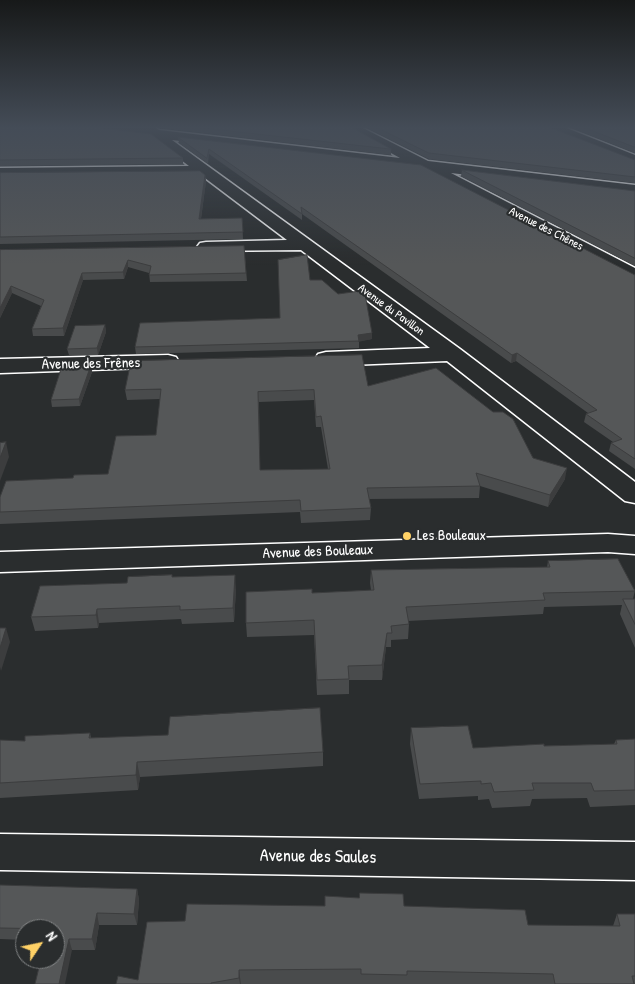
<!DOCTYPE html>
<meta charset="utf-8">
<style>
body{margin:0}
#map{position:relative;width:635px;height:984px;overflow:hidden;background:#2a2d2e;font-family:"Patrick Hand",sans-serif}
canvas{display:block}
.north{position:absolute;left:15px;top:919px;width:50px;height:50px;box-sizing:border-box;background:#2a2d2e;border:1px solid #7f8182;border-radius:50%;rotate:56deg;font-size:14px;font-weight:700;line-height:20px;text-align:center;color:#fff}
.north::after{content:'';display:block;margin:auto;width:18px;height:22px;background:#ffd166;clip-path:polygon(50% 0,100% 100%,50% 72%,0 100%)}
</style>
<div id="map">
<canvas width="635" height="984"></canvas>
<div class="north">N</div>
</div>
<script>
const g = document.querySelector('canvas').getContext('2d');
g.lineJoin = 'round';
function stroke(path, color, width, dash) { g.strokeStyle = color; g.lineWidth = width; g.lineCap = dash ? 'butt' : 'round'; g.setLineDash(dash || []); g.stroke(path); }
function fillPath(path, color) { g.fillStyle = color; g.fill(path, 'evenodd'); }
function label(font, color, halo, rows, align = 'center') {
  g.font = font + ' "Patrick Hand",sans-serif'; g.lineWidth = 4.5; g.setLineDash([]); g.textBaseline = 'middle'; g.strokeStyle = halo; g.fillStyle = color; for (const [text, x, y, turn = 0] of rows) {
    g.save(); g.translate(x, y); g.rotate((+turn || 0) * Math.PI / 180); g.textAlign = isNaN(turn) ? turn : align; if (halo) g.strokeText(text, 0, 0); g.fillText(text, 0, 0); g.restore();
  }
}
const street = new Path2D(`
 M89 127H154L159 130 400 158 344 127H361L428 161 635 185V195L451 173 635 268V281L421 169 172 140 460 349 635 482V503L625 501 447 361 326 366 318 364 315 359 318 354 326 352 430 348 301 250 200 251 197 247 200 243 206 242 287 240 201 175 0 178V168L189 166 152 138 96 131Z
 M545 127H564L635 155V164L547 130Z
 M168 355 176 357 179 362 176 367 0 373V359Z
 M608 534 635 536V554L608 552 0 572V552Z
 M0 834 635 842V880L0 870Z`);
stroke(street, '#fff', 3);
fillPath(street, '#2a2d2e');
fillPath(new Path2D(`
 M0 127 183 158V164L0 166Z
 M157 127H351L391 149V155L160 128Z
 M365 127H549L635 160V183L429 159Z
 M569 127H635V153Z
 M178 137 635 275V469L609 451 611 443 613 442 584 422 586 414 588 413 516 361 511 363 483 343 302 214V220L209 154 208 164 179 143Z
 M462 170 635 191V266L461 176Z
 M0 173 205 175 206 181 201 219 242 218 243 239 0 244Z
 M244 246 247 281 150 282 149 273 128 267 124 279 83 280 64 336H33L32 329 41 306 12 293 0 318V250Z
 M310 280 372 339 359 341V348L136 354 135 347 280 318Z
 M105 325 106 332 98 355H69L67 349Z
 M91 365 92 372 80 406 52 407 51 400Z
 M368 386 533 458 565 479 548 507 480 486 479 498 369 499 371 508 370 520 301 523 300 512 0 524V497L73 478 108 474 156 435 160 399 127 400 125 390ZM314 400 316 427H321L328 469 260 470 259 402Z
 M548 561 635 590 633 599H635V648L620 614 622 605 544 607 543 614 408 621 409 624 408 639 391 640V647H386L382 680H349V694L317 695 314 635 247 637 246 623 312 593 371 590 370 583 371 570 547 567Z
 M172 577 236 589 234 622 182 624 181 619 99 623 98 628 35 631 31 617 127 583Z
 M411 728 473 748 614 744 616 740 635 739V805L590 807 587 798 532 799 530 806 492 808 489 799 478 800V796L419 799 410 744Z
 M90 733 91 738 323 752V766L140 777 138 790 0 798V740L25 741Z
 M0 885 137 889 139 900 137 925H99L95 950H72L55 929H25V940L0 939Z
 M404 906 528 925 613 926 617 914H635V984H116L138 980 185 921Z`), '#494b4c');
fillPath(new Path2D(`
 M205 175 206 181 200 225 199 219Z
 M128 260V267L124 279 123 272Z
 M82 273 83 280 64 336 63 328Z
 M11 286 12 293 0 318V308Z
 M105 325 106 332 98 355 97 348Z
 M372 333V339L358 342V335Z
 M517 353 516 361 511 363 512 355Z
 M91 365 92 372 80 406 79 399Z
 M6 442 9 457 0 481V458Z
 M567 468 565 479 548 507 550 495Z
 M235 575 236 589 234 622 233 608Z
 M97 609 99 623 98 628 96 615Z
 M6 628 10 642 1 671 0 667V648Z
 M387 633 386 647 382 680V665Z
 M137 762 140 777 138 790 136 775Z
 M137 889 139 900 137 925 134 914Z
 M97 913 99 925 95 950 92 939Z
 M69 939 72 950 65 984H59Z
 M239 970 241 984H240L239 978Z`), '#3c3d3e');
const building = new Path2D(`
 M0 127H94L151 134 183 158 0 160Z
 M195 127H351L391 149Z
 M376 127H549L635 160V177L429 153Z
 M583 127H635V147Z
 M178 137 421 165 635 275V459L611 443 622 439 586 414 597 410 517 353 512 355 484 335 301 207 302 214 209 149 207 158Z
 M462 170 635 191V258Z
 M200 171 205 175 199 219 242 218 243 232 0 237V173Z
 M244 246 246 273 149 275 151 266 128 260 123 272 82 273 63 328 32 329 44 300 11 286 0 308V250Z
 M307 255 310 280H322L338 294 360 291 365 294 372 333 358 335 359 341 135 347 140 323 280 318 278 260Z
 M105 325 97 348 67 349 75 326Z
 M362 355 368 386 436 368 493 412H503L513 419 533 458 567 468 550 495 476 473 480 486 367 488 371 508 301 511 300 500 0 512V497L6 481 73 478 74 475 108 474 116 436 156 435 161 389 125 390 131 361ZM314 390 316 417 321 416 330 469 260 470 258 392Z
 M91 365 79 399 51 400 62 366Z
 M6 442 0 458V443Z
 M618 559 635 591 543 593 545 600 406 607 409 624 391 626 392 633H387L382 665 348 666 349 679 317 680 314 620 246 623V592L312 589V593L374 590 371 570 550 567 548 561Z
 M172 575V577L235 575 233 608 180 610V606L97 609 96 615 31 617 40 586 127 583 128 577Z
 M623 599H635V624Z
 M0 628H6L0 648Z
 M320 708 323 752 137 762 136 775 0 783V740L25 741V736L90 733 89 738 168 735 170 717Z
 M468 726 473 748 544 744V746L617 744 616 740 635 739V790L594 791 591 783H532L534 790 494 792 491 783 481 784V781L420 784 411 728Z
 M0 885 137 889 134 914 97 913 92 939H69L59 984H35L41 959H55V929L0 928Z
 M360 893 403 894 404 906 525 910 528 925 620 926 617 914H635V976H632L634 984H555L553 974 407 971V975L361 974V969L239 970V978L211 983V984H116L118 976 138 980 147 922 185 921 187 904 325 906V896L359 898Z`);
fillPath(building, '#555758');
stroke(building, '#3c3d3e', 1);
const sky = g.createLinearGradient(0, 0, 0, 265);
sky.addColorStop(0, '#171919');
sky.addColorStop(0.48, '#444c57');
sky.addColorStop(1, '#444c5700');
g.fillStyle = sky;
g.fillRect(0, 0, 635, 265);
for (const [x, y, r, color] of [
 [407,536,5,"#ffd166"]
]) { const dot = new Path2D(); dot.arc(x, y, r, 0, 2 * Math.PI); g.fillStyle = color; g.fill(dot); stroke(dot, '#2a2d2e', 2); }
label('12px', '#fff', '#2a2d2e', [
 ["Avenue des Chênes",546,229,27],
 ["Avenue du Pavillon",391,310,36]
]);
label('15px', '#fff', '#2a2d2e', [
 ["Avenue des Frênes",91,364,-1],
 ["Avenue des Bouleaux",318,552,-2]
]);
label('15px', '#fff', '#2a2d2e', [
 ["Les Bouleaux",417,536]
], 'left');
label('18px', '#fff', '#2a2d2e', [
 ["Avenue des Saules",318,857,1]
]);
</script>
